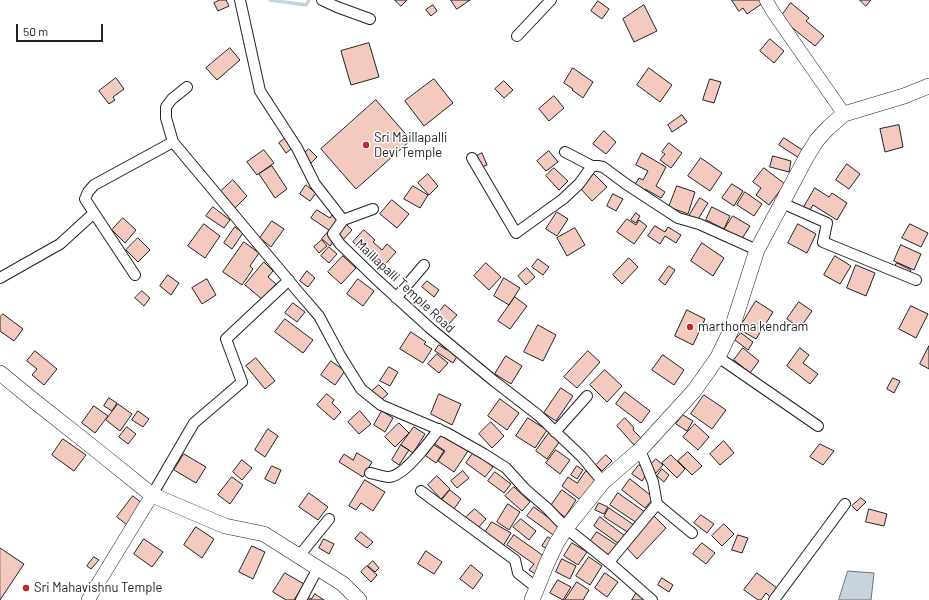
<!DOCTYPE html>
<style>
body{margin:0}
#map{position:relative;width:929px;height:600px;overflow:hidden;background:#fff;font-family:Barlow,sans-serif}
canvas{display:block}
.scale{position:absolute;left:16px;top:24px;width:87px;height:18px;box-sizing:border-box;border:2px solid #222;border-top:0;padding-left:5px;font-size:12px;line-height:14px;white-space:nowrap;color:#222;-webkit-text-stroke:3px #fff;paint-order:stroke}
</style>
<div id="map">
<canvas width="929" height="600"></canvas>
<div class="scale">50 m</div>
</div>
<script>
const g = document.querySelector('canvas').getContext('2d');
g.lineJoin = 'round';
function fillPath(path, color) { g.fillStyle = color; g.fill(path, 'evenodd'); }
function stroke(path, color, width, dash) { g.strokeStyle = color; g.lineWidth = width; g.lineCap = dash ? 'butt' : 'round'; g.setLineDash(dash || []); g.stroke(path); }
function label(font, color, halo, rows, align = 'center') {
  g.font = font + ' Barlow,sans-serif'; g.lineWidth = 3; g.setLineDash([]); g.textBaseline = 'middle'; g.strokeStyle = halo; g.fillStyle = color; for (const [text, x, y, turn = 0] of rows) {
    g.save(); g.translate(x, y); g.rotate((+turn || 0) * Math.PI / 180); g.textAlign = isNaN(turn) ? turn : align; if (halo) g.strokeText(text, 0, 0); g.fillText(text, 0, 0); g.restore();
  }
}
const water = new Path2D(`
 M848 571 874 573 871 600H839Z`);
fillPath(water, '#c7d3dd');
stroke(water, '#6f6f6f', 1);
stroke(new Path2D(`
 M270 0 306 5 309 0`), '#c7d3dd', 3.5);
const building = new Path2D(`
 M220 0H226L229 6 218 11 214 3Z
 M395 0H407L401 6Z
 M451 0H470L457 9Z
 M732 0H761L763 3 747 14 743 8 739 11Z
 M860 0H871L866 6Z
 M598 1 609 9 602 19 591 11Z
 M791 3 809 18 806 21 824 36 815 46 780 18Z
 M433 5 437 11 431 16 426 10Z
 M644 5 657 31 634 42 623 19Z
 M770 39 784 51 774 63 760 51Z
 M369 43 379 77 351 85 341 51Z
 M230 48 240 60 217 80 206 68Z
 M573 68 593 82 583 98 572 90 573 89 564 83Z
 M649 68 672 85 660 102 637 85Z
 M116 78 124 89 113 97 115 100 109 104 99 91Z
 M434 79 453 103 424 126 405 101Z
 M710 79 721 82 714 103 703 100Z
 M504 81 513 90 504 98 495 89Z
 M554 96 564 108 549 121 539 109Z
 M376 100 411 140 356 189 321 149Z
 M682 115 687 122 672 132 668 125Z
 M899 125 903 147 885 152 880 129Z
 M604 131 616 142 606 154 593 144Z
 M287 137 294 147 286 153 279 143Z
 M784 138 804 151 799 158 779 145Z
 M669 143 682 153 671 168 660 160 665 154 662 152Z
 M309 149 317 157 310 164 302 155Z
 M264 150 274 163 257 175 247 162Z
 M549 151 558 162 546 171 537 161Z
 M482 153 487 165 482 167 477 156Z
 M642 153 666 167 656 186 665 192 661 198 645 189 644 191 634 186 639 178 643 180 648 171 636 165Z
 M773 156 791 161 789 172 770 167Z
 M701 158 722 173 710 191 688 176Z
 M847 164 860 174 849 189 836 180Z
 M272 166 287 189 275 198 259 174Z
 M554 168 568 181 559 190 546 176Z
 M764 168 785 184 769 205 756 195 761 188 753 182Z
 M428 174 438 186 429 195 418 183Z
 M594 174 607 187 592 201 580 188Z
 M233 180 247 196 235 208 220 192Z
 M732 184 743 191 734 206 722 198Z
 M306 185 316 193 310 201 300 194Z
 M413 186 428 195 420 208 404 199Z
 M677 186 695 192 688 214 669 207Z
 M815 188 829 197 832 193 847 203 837 220 813 205 810 210 804 207Z
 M745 192 762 204 754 216 737 205Z
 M613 194 623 199 616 211 607 206Z
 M700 198 708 203 697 221 689 216Z
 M392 200 409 214 397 228 380 214Z
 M213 207 230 220 224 228 206 216Z
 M712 207 730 216 724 229 706 220Z
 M317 210 330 218 332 215 340 221 333 233 311 218Z
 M557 212 568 219 557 236 546 229Z
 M636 213 640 216 636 223 631 220Z
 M733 216 750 226 741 240 724 230Z
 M123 218 136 230 125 243 112 230Z
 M627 219 636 225 639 220 647 226 634 244 617 232Z
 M272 221 284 229 271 247 260 238Z
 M344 222 352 230 343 240 335 233Z
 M204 224 220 236 205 258 188 246Z
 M798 224 816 234 807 253 788 243Z
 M910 224 928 233 921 247 902 238Z
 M655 226 665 232 668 227 681 235 676 243 665 236 660 244 648 236Z
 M235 227 243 233 232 249 224 243Z
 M575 228 585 245 567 256 557 238Z
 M364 230 375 240 373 242 382 250 387 244 396 252 382 268 353 242Z
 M328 232 336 238 330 246 322 239Z
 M138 238 150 250 138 262 126 250Z
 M322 240 327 246 319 253 314 247Z
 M244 242 259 253 250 266 253 269 242 285 223 272Z
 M702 243 724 258 713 276 691 261Z
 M901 245 921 254 914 270 894 261Z
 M329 247 337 254 329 263 321 256Z
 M343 256 356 268 341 284 328 272Z
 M835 256 851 266 840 284 824 275Z
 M629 258 638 267 622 284 613 275Z
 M538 259 549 267 543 275 532 267Z
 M264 262 273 271 268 277 276 284 263 300 245 285Z
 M486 263 501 277 489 290 474 276Z
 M897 263 911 270 909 274 895 266Z
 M856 265 875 273 866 296 847 288Z
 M669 266 675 270 665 285 659 280Z
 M527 268 535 277 526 285 518 276Z
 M307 271 315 278 308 287 300 281Z
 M168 275 179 283 171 295 160 286Z
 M504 278 520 288 509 305 494 296Z
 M207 279 216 295 202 304 192 288Z
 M358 279 374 291 363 306 347 294Z
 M427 281 439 290 434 297 422 287Z
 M142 291 150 298 144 306 135 298Z
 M515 297 527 306 510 329 498 321Z
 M756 301 773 312 756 339 739 329Z
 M799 302 812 311 800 328 787 319Z
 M293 303 305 312 297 322 285 313Z
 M445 305 457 315 448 325 436 316Z
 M911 306 928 314 916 338 899 329Z
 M687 310 705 319 693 345 675 336Z
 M3 314 23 329 14 341 0 331V317Z
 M285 319 313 340 303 353 275 332Z
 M538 325 556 335 543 361 524 352Z
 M411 332 426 342 424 344 432 349 423 363 400 349Z
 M741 333 753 342 748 350 735 340Z
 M439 345 447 350 449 346 459 353 453 363 435 351Z
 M929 346V369L920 364Z
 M743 348 759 361 750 373 734 360Z
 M800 348 809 355 803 363 818 374 810 384 787 366Z
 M35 351 57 369 44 385 32 375 37 369 27 361Z
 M588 351 600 362 577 388 564 377Z
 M437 354 448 363 439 373 428 364Z
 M663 355 684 370 674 385 652 370Z
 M506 356 522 366 511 384 495 374Z
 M256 358 275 381 265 389 246 366Z
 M331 361 345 371 335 385 321 375Z
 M389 367 398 372 390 386 380 381Z
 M605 370 622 386 607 402 590 385Z
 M893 378 900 381 894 393 887 389Z
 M379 385 388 394 381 400 372 391Z
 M561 388 573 396 556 421 544 413Z
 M625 392 650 411 641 423 616 404Z
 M327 394 334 400 332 403 341 412 334 420 317 405Z
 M439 394 461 404 452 425 431 414Z
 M704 395 726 410 712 429 691 414Z
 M109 398 117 403 112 411 104 406Z
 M500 399 519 413 507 430 488 416Z
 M118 404 132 414 120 431 106 420Z
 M94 406 108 416 95 433 82 423Z
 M138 411 149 419 143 427 132 420Z
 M360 411 371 424 359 434 348 422Z
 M382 411 393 418 385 432 374 425Z
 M683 415 693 421 687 431 676 424Z
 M528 418 547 430 535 448 516 436Z
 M625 418 634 428 633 430 641 438 634 445 617 426Z
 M491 422 504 436 492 448 479 434Z
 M399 423 409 433 395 447 385 437Z
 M695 424 709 437 698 450 683 437Z
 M127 427 136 434 128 444 119 437Z
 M414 427 425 434 413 453 401 445Z
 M268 429 278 436 265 457 255 450Z
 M442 433 468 451 454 472 438 461 445 451 435 444Z
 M549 433 560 441 547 459 536 451Z
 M63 439 86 455 74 471 52 455Z
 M724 441 734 453 720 465 710 454Z
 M820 444 834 451 823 465 810 457Z
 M401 445 409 450 399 465 392 460Z
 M434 445 444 451 436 463 426 456Z
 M556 450 570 460 560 474 546 463Z
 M474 452 493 467 485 477 466 463Z
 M688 452 702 466 692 475 678 461Z
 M357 453 372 462 363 477 339 462 344 454 353 460Z
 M184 454 206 467 196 483 174 470Z
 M606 455 612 461 602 471 596 465Z
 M671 455 685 469 677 478 662 463Z
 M656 459 663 465 656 473 649 467Z
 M242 460 252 468 242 480 233 472Z
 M639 465 648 472 642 481 632 474Z
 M272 466 281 470 275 484 265 479Z
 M577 466 583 470 577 479 571 475Z
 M662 469 669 475 664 482 657 476Z
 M463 471 469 478 457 488 451 481Z
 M586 471 599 481 583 502 562 486 568 477 577 483Z
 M495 472 511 484 504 493 488 481Z
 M437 476 450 489 441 499 428 485Z
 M232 477 243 485 230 504 218 495Z
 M630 479 654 498 645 508 622 490Z
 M365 480 385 492 373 511 361 503 356 510 349 506Z
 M514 487 530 502 522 511 505 496Z
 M450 490 461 499 454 509 442 500Z
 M562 490 576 500 565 517 550 507Z
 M309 493 328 507 318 520 299 507Z
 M618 493 645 512 637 523 610 505Z
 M133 496 143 504 127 525 117 517Z
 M861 498 866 502 857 511 852 506Z
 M599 503 608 507 604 514 595 510Z
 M508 504 520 512 509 530 497 522Z
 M534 507 549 518 550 517 563 527 556 537 527 516Z
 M609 508 634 525 629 533 604 517Z
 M475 509 486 519 477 529 465 518Z
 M869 509 887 514 884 526 866 522Z
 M701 515 714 524 707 533 694 523Z
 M654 516 666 528 637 559 625 546Z
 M600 517 625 536 619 544 594 526Z
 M521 519 536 531 529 540 513 527Z
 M492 522 511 533 503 546 484 534Z
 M724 524 734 534 722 546 712 536Z
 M196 527 214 539 202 558 184 545Z
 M361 532 373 542 367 548 355 539Z
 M597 532 617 545 609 556 589 543Z
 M514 535 548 559 537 575 529 570 534 564 507 545Z
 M738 535 748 538 742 553 732 550Z
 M548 537 556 542 551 551 542 546Z
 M144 539 163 552 152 567 134 554Z
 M324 539 334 544 329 554 319 548Z
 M572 543 587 552 578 565 564 556Z
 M702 543 715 553 706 564 693 554Z
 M252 546 265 552 253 579 239 572Z
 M0 548 24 564 0 600Z
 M426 551 442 562 434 574 418 564Z
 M94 557 99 560 91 569 87 566Z
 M589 557 602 566 590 585 576 576Z
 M562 559 576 566 570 579 556 572Z
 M373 561 379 568 375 572 368 566Z
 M471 565 483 575 473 589 460 579Z
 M367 566 377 575 371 582 361 572Z
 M285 573 304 584 294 600H286L273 592Z
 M605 573 618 582 607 597 595 588Z
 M757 573 777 588 770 597 766 593 761 600H758L744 590Z
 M662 578 673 585 669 592 658 585Z
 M558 580 571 587 563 600 550 593Z
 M577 582 589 590 583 600H565Z
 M637 592 644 600H632Z
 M315 594 324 600H306L308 597 311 599Z`);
fillPath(building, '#f3c9c0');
stroke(building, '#222', 1);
const minor = new Path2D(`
 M240 0 260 91 297 148 315 184 343 220 333 234 340 244 375 278 431 329 494 381 538 415 582 457 603 482
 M322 0 337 7 370 19
 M517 36 551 0
 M187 87 172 99 166 107V118L173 142 300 294 319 316 341 357 361 389 381 405 447 433 484 454 506 468 525 489 547 508 566 528 611 564 652 600
 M565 152 592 166
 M472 158 516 233 563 199 579 184 592 166H598L603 167 626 184 678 218 699 224 757 250
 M782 203 827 223 823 242 916 280
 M343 220 373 209
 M135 275 94 213 85 199 88 192 94 185 173 142
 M0 278 60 244 94 213
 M396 298 424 265
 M718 357 818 426
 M555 432 587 396
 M640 450 653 482 657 504 692 533
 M370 473C376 474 383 477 389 477 405 476 429 442 439 429
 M421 491 515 560 518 573 537 588
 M152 495 194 423 242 382 226 339 289 280
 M299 556 329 519
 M609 562 657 504
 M301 600 318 568
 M774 600 845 504`);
const tertiary = new Path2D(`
 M766 0 773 12 844 114
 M88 600 152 495`);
const secondary = new Path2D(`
 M0 373 33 400 100 453 152 495 225 526 264 534 343 584 359 600
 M532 600 547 563 556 544 566 528 603 482 640 450 694 391 718 357 732 328 757 250 807 156 817 140 828 128 844 114 904 96 929 86`);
stroke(minor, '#222', 12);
stroke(tertiary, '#222', 14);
stroke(secondary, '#222', 16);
stroke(minor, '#fff', 10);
stroke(tertiary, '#fff', 13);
stroke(secondary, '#fff', 15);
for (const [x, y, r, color] of [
 [366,145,4,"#c62828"],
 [690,327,4,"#c62828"],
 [26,588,4,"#c62828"]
]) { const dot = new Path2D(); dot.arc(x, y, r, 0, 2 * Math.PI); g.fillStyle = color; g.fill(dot); stroke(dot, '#fff', 1.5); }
label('13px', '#222', '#fff', [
 ["Sri Maillapalli",374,138],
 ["Devi Temple",374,153],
 ["marthoma kendram",698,327],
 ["Sri Mahavishnu Temple",34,588]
], 'left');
label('13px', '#222', '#fff', [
 ["Maillapalli Temple Road",405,286,43]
]);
</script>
